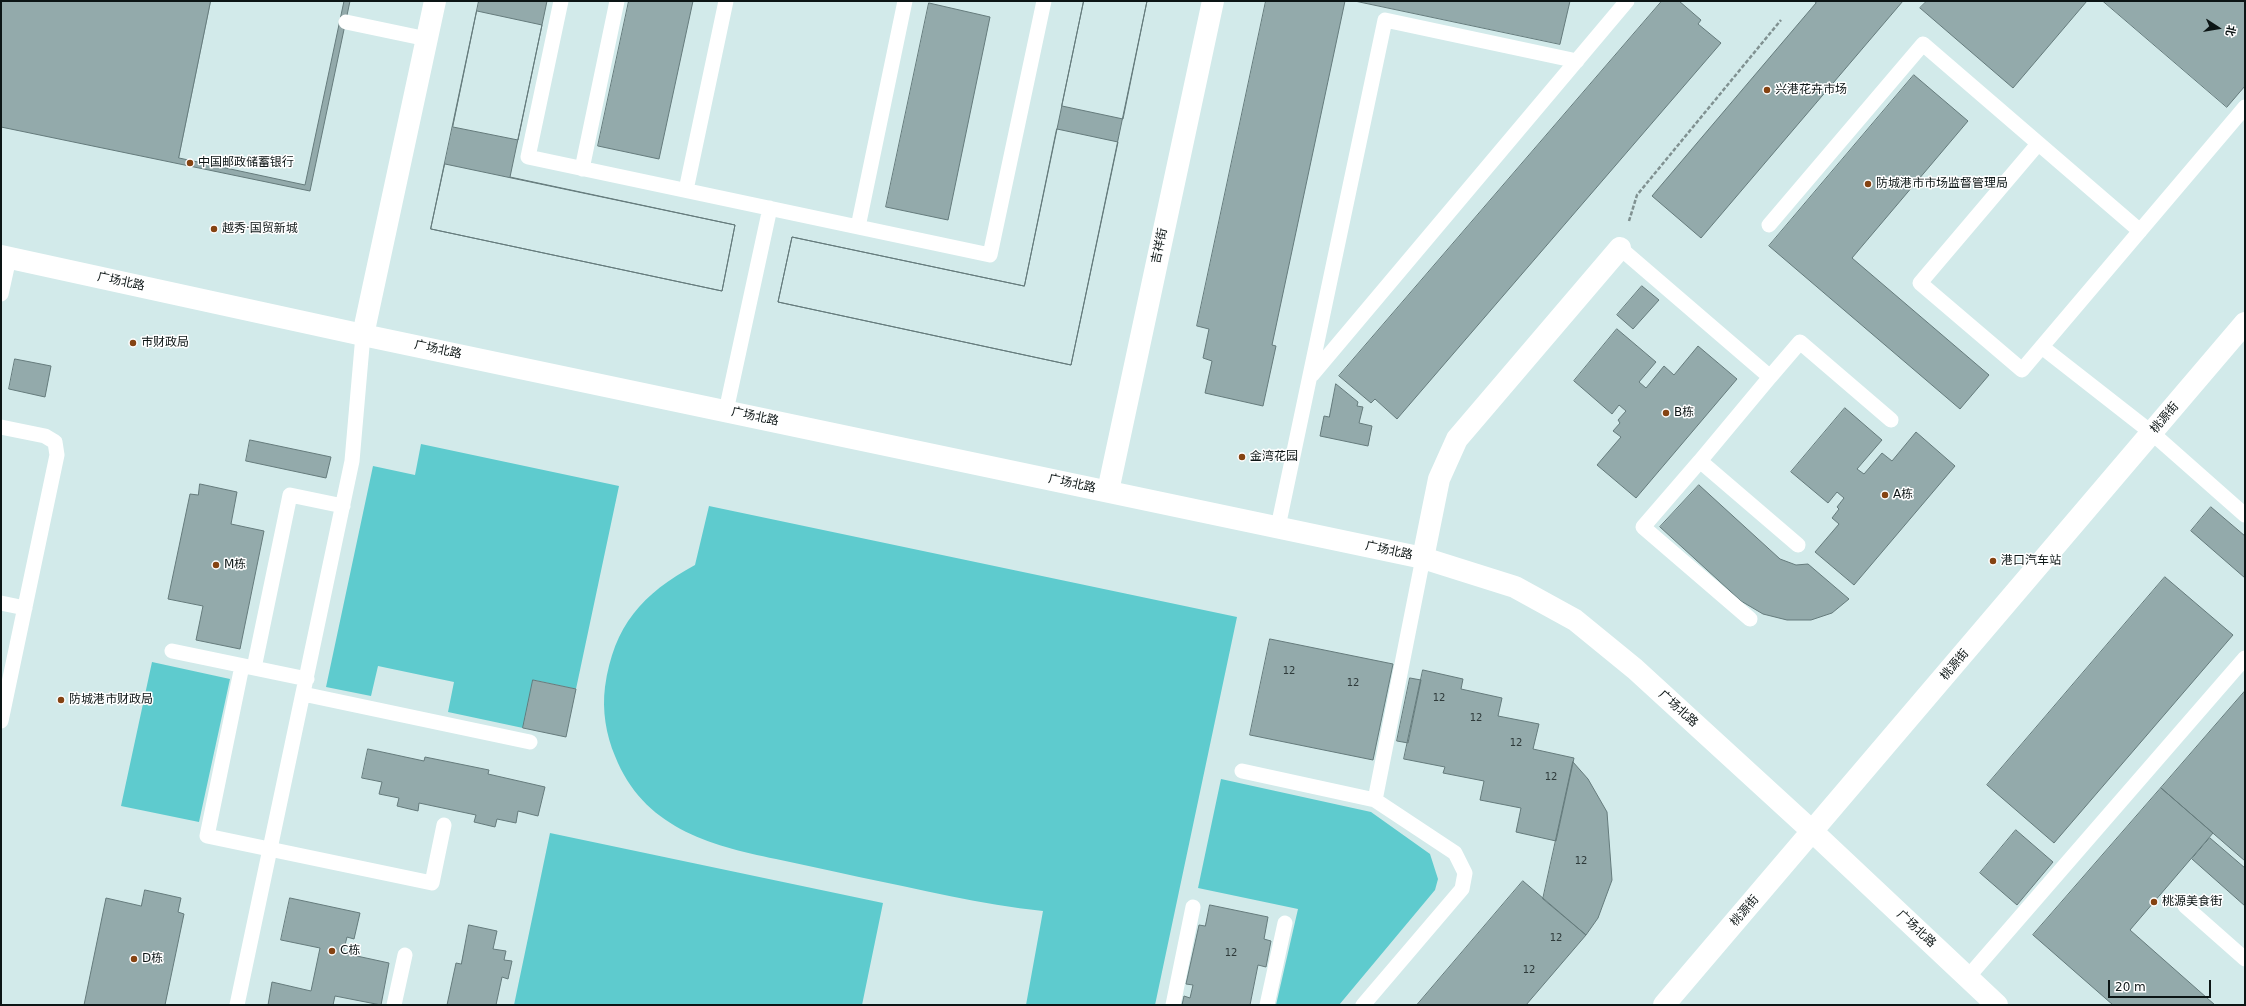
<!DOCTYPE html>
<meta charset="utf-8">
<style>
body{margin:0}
#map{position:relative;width:2246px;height:1006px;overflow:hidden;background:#d2eaea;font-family:"DejaVu Sans","Noto Sans SC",sans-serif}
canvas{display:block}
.frame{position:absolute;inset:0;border:2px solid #0c1515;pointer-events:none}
.north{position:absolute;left:2198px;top:8px;width:40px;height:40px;-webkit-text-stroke:3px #fff;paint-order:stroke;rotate:102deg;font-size:11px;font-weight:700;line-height:16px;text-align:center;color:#0c1515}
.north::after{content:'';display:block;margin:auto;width:14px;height:18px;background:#0c1515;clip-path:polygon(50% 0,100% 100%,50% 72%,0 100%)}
.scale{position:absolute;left:2108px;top:980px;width:103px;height:18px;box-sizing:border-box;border:2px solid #0c1515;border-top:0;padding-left:5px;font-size:12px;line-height:14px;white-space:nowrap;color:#0c1515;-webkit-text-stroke:3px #fff;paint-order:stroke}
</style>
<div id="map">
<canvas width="2246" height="1006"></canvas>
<div class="frame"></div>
<div class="north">北</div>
<div class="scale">20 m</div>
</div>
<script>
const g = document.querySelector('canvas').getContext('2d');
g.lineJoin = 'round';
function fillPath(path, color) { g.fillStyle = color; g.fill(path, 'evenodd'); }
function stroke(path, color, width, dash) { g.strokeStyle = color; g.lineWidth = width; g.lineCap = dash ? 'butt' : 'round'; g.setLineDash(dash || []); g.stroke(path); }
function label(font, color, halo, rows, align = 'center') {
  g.font = font + ' "DejaVu Sans","Noto Sans SC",sans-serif'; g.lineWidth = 3; g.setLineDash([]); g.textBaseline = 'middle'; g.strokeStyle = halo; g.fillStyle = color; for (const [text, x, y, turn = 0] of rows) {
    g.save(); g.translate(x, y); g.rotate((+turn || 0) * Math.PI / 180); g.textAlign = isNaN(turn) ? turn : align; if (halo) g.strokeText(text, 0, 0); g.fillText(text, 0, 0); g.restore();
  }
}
fillPath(new Path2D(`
 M421 444 619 486 576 689 534 680 523 728 448 712 454 682 378 666 371 696 326 687 373 466 415 475Z
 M709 506 1237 617 1155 1005H1026L1043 911C981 905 920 889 859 877 832 871 804 865 776 859 708 845 643 827 615 756 606 735 602 710 605 687 614 625 642 594 695 565Z
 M152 662 230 679 199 822 121 806Z
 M1221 779 1371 812 1430 854 1438 879 1435 890 1339 1005H1276L1298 909 1198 888Z
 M550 833 883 903 862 1005H514Z`), '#5ecbce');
const building = new Path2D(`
 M1 1H350L310 191 1 127Z
 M211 1H344L305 185 179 158Z
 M479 1H547L510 177 735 225 722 291 431 229Z
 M629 1H693L659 159 598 146Z
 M1084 1H1147L1071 365 778 302 792 237 1024 286Z
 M1084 1H1147L1123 119 1062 106Z
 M1266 1H1345L1272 345 1276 346 1263 406 1205 393 1212 361 1203 358 1209 329 1197 326Z
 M1355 1H1570L1560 44Z
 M1662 1H1679L1701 20 1698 24 1721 43 1397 419 1375 399 1371 403 1339 376Z
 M1814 1H1903L1701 238 1652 196 1816 3Z
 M1927 1H2087L2013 88 1920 8Z
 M2103 1H2245V86L2227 107Z
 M929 3 990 17 948 220 886 207Z
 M477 11 542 25 518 140 453 127Z
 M1914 75 1968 121 1852 258 1989 375 1960 409 1769 246Z
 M1057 129 1118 142 1071 365 778 302 792 237 1024 286Z
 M445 164 735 225 722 291 431 229Z
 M1642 286 1659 300 1633 329 1617 315Z
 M1617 329 1656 362 1639 382 1646 388 1664 366 1674 375 1698 346 1737 379 1636 498 1597 465 1621 437 1613 431 1620 423 1618 420 1626 411 1619 405 1612 414 1574 381Z
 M15 359 51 366 45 397 9 389Z
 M1336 384 1358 402 1357 406 1363 407 1359 423 1372 426 1368 446 1320 436 1324 416 1329 417Z
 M1845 408 1882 440 1857 469 1864 474 1882 453 1892 461 1916 432 1955 466 1854 585 1815 552 1839 524 1832 518 1839 509 1837 507 1844 498 1837 492 1828 503 1791 472Z
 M250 440 331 457 326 478 246 461Z
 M200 484 237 492 231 524 264 531 240 649 196 640 203 606 168 599 190 494 198 495Z
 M1699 485 1780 559 1796 565 1808 564 1849 599 1832 613 1811 620H1787L1763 614 1741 601 1660 527Z
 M2211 507 2245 536V578L2191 531Z
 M2165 577 2233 635 2054 843 1987 785Z
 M1270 639 1393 664 1373 760 1250 735Z
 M1423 670 1463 679 1461 689 1502 698 1498 716 1539 724 1533 749 1574 758 1556 841 1516 832 1521 808 1480 800 1484 781 1443 773 1445 767 1404 759Z
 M1410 678 1421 680 1408 743 1397 741Z
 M533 680 576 689 566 737 523 728Z
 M2245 691V861L2161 788Z
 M368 749 424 761 425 757 489 770 488 774 545 787 538 816 518 811 516 823 497 819 495 827 474 822 476 815 419 803 418 811 397 806 399 798 379 794 382 782 362 778Z
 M1573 762 1588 779 1607 812 1612 880 1598 918 1586 935 1543 899Z
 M2161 788 2213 833 2130 930 2215 1005H2113L2033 935Z
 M2016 830 2053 862 2017 905 1980 873Z
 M2210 838 2245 868V906L2192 859Z
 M1523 881 1586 935 1526 1005H1417Z
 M145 890 181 898 178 912 184 914 165 1005H84L106 898 141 906Z
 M290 898 360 913 354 939 347 937 343 953 389 963 381 1005 335 996 333 1005H268L272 982 311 991 320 948 281 940Z
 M1210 905 1268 917 1264 939 1271 941 1266 967 1258 965 1250 1005H1182L1184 996 1190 998 1193 985 1186 984 1199 925 1205 926Z
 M469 925 497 931 493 949 506 951 504 960 512 961 508 979 502 977 496 1005H447L456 963 461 964Z`);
fillPath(building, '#93aaab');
stroke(building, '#657b7c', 1);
stroke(new Path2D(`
 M1629 221 1637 195 1781 20`), '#809191', 2.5, [4, 2]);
stroke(new Path2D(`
 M561 1 528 157 990 255 1044 1
 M346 22 427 39
 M2038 144 1920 283 2022 370 2245 107
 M582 169 617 1
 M686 190 726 1
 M1769 225 1923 44 2140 231
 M858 227 905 1
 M1620 248 1770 377 1700 461 1798 545
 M1 294 9 258
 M2042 347 2152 433 2245 515
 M1312 375 1627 1
 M1770 377 1800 342 1891 420
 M726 411 770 208
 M1 427 45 436 55 442 57 455 1 721
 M1700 461 1643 527 1750 619
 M1278 527 1385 20 1577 61
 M1 603 25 608
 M172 651 307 679
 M242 666 207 836 432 883 444 825
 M254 668 290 495 343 506
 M303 694 530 742
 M1242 771 1375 800 1455 853 1465 873 1462 889 1363 1005
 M1375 800 1423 558
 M2185 906 2245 959
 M1968 977 2245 658
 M237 1005 352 461 363 335
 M394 1005 405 955
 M1173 1005 1193 907
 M1267 1005 1285 923`), '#fff', 15);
stroke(new Path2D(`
 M363 335 435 1
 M1108 491 1213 1
 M1423 558 1439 479 1457 439 1620 248
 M1813 832 1997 1005`), '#fff', 22);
stroke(new Path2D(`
 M1 256 363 335 1423 558 1515 587 1575 620 1635 669 1813 832
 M1664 1005 2245 323`), '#fff', 22);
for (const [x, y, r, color] of [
 [1767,90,4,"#854312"],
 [190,163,4,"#854312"],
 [1868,184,4,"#854312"],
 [214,229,4,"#854312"],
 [133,343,4,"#854312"],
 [1666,413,4,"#854312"],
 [1242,457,4,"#854312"],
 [1885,495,4,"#854312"],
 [1993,561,4,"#854312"],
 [216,565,4,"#854312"],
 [61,700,4,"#854312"],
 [2154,902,4,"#854312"],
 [332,951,4,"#854312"],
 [134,959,4,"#854312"]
]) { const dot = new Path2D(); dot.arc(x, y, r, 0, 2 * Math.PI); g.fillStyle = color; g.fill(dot); stroke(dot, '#fff', 1.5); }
label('10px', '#2e3a3a', null, [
 ["12",1289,671],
 ["12",1353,683],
 ["12",1439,698],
 ["12",1476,718],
 ["12",1516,743],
 ["12",1551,777],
 ["12",1581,861],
 ["12",1556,938],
 ["12",1231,953],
 ["12",1529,970]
]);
label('12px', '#0c1515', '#fff', [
 ["兴港花卉市场",1775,90],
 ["中国邮政储蓄银行",198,163],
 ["防城港市市场监督管理局",1876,184],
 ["越秀·国贸新城",222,229],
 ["巿财政局",141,343],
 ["B栋",1674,413],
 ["金湾花园",1250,457],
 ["A栋",1893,495],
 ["港口汽车站",2001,561],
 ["M栋",224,565],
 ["防城港市财政局",69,700],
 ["桃源美食街",2162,902],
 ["C栋",340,951],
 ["D栋",142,959]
], 'left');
label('12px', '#0c1515', '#fff', [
 ["吉祥街",1160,246,-78],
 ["广场北路",121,282,12],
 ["广场北路",438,350,12],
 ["广场北路",755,417,12],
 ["桃源街",2165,418,-50],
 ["广场北路",1072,484,12],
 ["广场北路",1389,551,12],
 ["桃源街",1955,665,-50],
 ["广场北路",1678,709,42],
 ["桃源街",1745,911,-49],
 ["广场北路",1916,929,43]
]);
</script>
